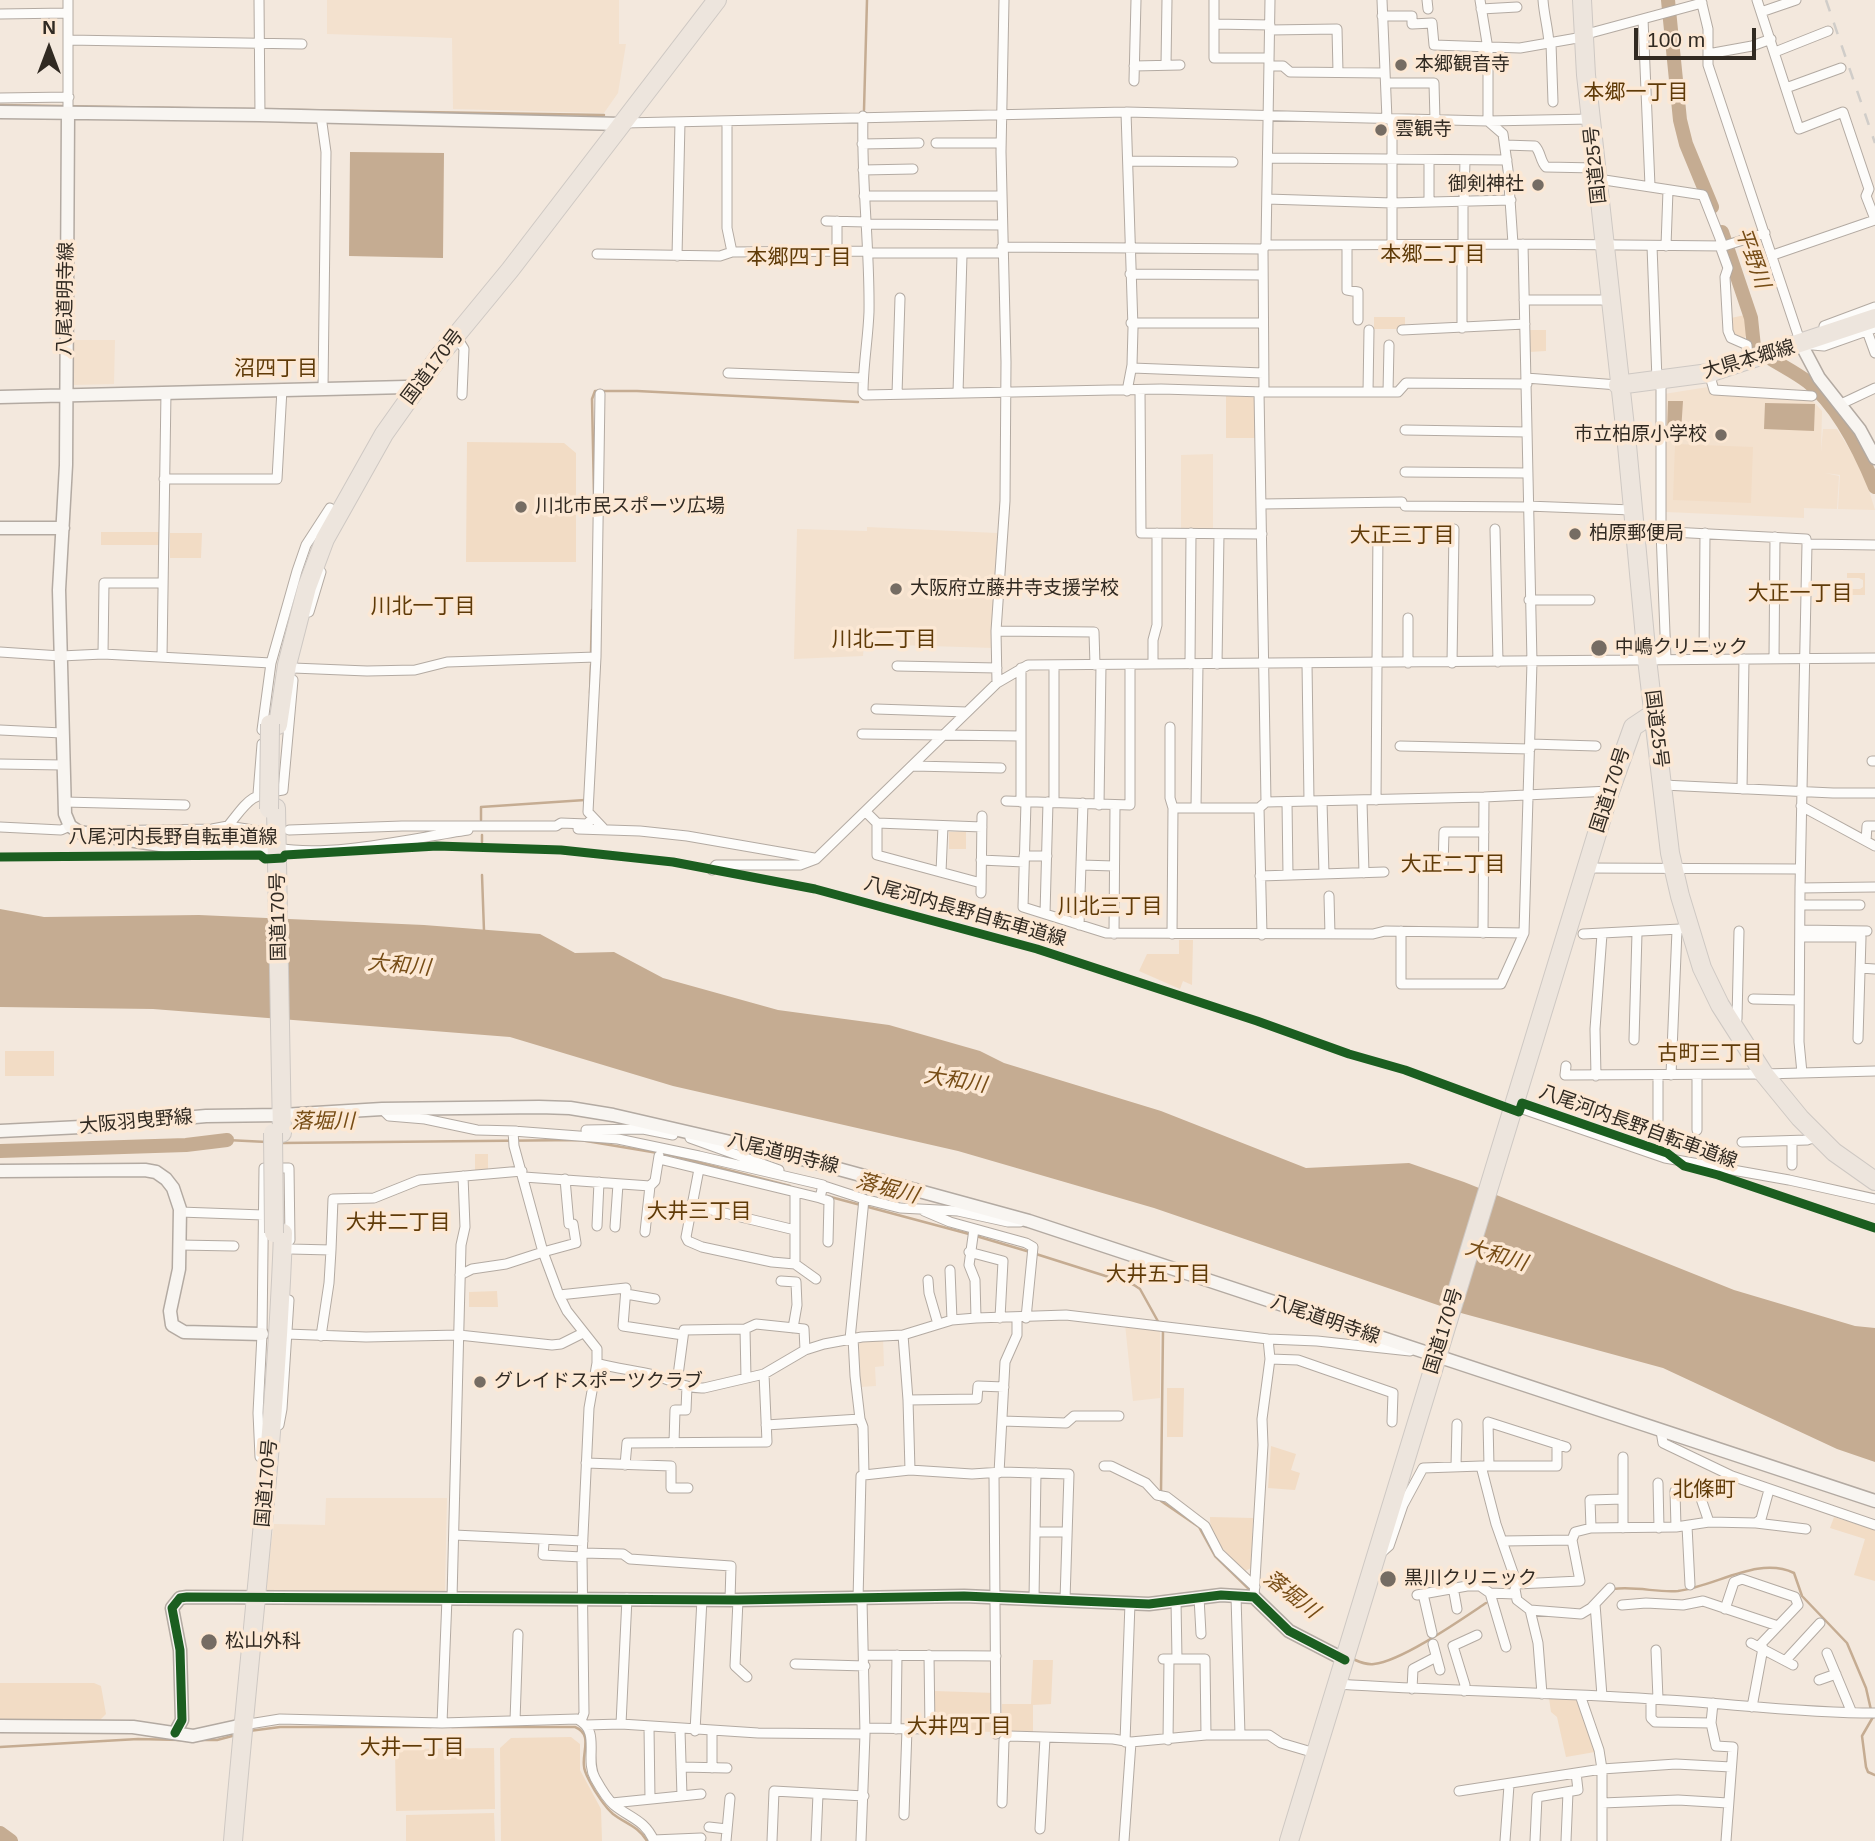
<!DOCTYPE html>
<meta charset="utf-8">
<style>
body{margin:0}
#map{position:relative;width:1875px;height:1841px;overflow:hidden;background:#f3e8dd;font-family:Helvetica,sans-serif}
canvas{display:block}
.north{position:absolute;left:14px;top:14px;width:70px;height:70px;-webkit-text-stroke:5px #fce8d4;paint-order:stroke;rotate:0deg;font-size:19px;font-weight:700;line-height:28px;text-align:center;color:#312a22}
.north::after{content:'';display:block;margin:auto;width:24px;height:32px;background:#312a22;clip-path:polygon(50% 0,100% 100%,50% 72%,0 100%)}
.scale{position:absolute;left:1634px;top:28px;width:122px;height:32px;box-sizing:border-box;border:4px solid #312a22;border-top:0;padding-left:9px;font-size:21px;line-height:24px;white-space:nowrap;color:#312a22;-webkit-text-stroke:5px #fce8d4;paint-order:stroke}
</style>
<div id="map">
<canvas width="1875" height="1841"></canvas>
<div class="north">N</div>
<div class="scale">100 m</div>
</div>
<script>
const g = document.querySelector('canvas').getContext('2d');
g.lineJoin = 'round';
function fillPath(path, color) { g.fillStyle = color; g.fill(path, 'evenodd'); }
function stroke(path, color, width, dash) { g.strokeStyle = color; g.lineWidth = width; g.lineCap = dash ? 'butt' : 'round'; g.setLineDash(dash || []); g.stroke(path); }
function label(font, color, halo, rows, align = 'center') {
  g.font = font + ' Helvetica,"Noto Sans JP",sans-serif'; g.lineWidth = 7; g.setLineDash([]); g.textBaseline = 'middle'; g.strokeStyle = halo; g.fillStyle = color; for (const [text, x, y, turn = 0] of rows) {
    g.save(); g.translate(x, y); g.rotate((+turn || 0) * Math.PI / 180); g.textAlign = isNaN(turn) ? turn : align; if (halo) g.strokeText(text, 0, 0); g.fillText(text, 0, 0); g.restore();
  }
}
fillPath(new Path2D(`
 M327 0H619V44H626L618 93 604 113 453 109 452 38 327 34Z
 M72 340H115L114 384 74 385 71 383Z
 M1708 387 1710 394 1811 399 1822 411 1821 452 1823 429H1837L1863 471 1875 510 1838 509 1840 475 1825 473 1839 476 1837 509 1804 508V518L1666 512 1664 394Z
 M1213 454V531H1181V455Z
 M867 527 997 533 994 648 864 644 863 656 794 659 797 529 867 531Z
 M1125 1324 1160 1329V1398L1133 1401Z
 M883 1338 884 1366 875 1367 876 1386 860 1387 858 1339Z
 M326 1498H447L445 1592 264 1591 274 1524 325 1525Z`), '#f3e1ce');
fillPath(new Path2D(`
 M1745 315 1748 331 1744 340 1734 334 1731 318Z
 M1374 317H1405V329H1374Z
 M1529 330H1546V351L1529 352Z
 M1226 395H1250L1257 400V438H1226Z
 M467 442 564 443 576 453V562H466Z
 M1675 444 1753 447 1751 503 1673 500Z
 M101 532H160V545H101Z
 M170 533H202L201 558H170Z
 M1847 573H1865V595H1838V587H1843V589H1860L1863 587V580L1859 578H1847Z
 M949 832H966V849H949Z
 M1179 940H1193L1192 985 1183 981 1180 989 1139 971 1147 954H1179Z
 M5 1051H54V1076H5Z
 M475 1154H488V1172H475Z
 M497 1291 498 1307H469V1292Z
 M1167 1388H1184L1183 1437H1167Z
 M1271 1446 1296 1454 1291 1470 1300 1473 1295 1490 1268 1488Z
 M1210 1517 1253 1518 1251 1568 1245 1571C1230 1557 1209 1539 1210 1517Z
 M1834 1517 1875 1530V1581L1854 1575 1865 1539 1830 1528Z
 M1033 1660H1053L1051 1704 1033 1705V1732H1001L1002 1704H1031Z
 M0 1683H94L101 1686 106 1714 99 1721 0 1720Z
 M934 1691 996 1693 994 1732 933 1730Z
 M1549 1698 1577 1699 1595 1752 1566 1757 1557 1717 1551 1712Z
 M571 1737 580 1744V1770L601 1809 602 1841H501L500 1748 511 1738Z
 M494 1748 495 1809 396 1811 395 1749Z
 M494 1813 495 1841H406V1815Z`), '#f2dcc5');
fillPath(new Path2D(`
 M350 152 444 153 443 258 349 256Z
 M1668 401H1683L1681 432 1667 431Z
 M1765 403 1815 404 1814 431 1764 429Z
 M0 909 44 917 199 915 424 925 540 934 575 953 614 952 663 978 778 1010 889 1025 980 1051 1004 1063 1161 1111 1306 1168 1409 1163 1464 1182 1734 1290 1855 1326 1875 1328V1462L1837 1449 1663 1368 1461 1313 1154 1208 958 1151 673 1086 510 1037 153 1009 0 1007Z`), '#c5ac92');
stroke(new Path2D(`
 M0 105 604 115
 M864 110 867 0
 M594 495 592 399 595 391H637L858 402
 M591 653 592 610
 M590 693 591 665
 M481 820V807L585 800
 M482 835V842
 M482 875 484 931
 M227 1140 267 1142
 M281 1143 580 1140 670 1155 790 1186
 M827 1196 969 1234
 M976 1236 1030 1252
 M1036 1254 1134 1285 1140 1289 1160 1325
 M1161 1492 1163 1331
 M1161 1499V1501L1199 1527 1215 1556 1252 1592
 M1613 1589C1637 1586 1658 1593 1678 1591 1717 1586 1758 1556 1794 1573L1802 1596 1847 1643 1866 1688 1871 1710
 M1353 1659C1360 1662 1366 1665 1374 1664 1402 1661 1462 1619 1486 1603
 M1873 1717 1862 1736 1866 1767 1868 1772 1875 1775
 M452 1727H575C593 1734 582 1752 584 1766 584 1771 588 1778 590 1782 595 1792 605 1807 613 1814 626 1824 638 1826 647 1841
 M249 1731 280 1727H431
 M201 1740H217L236 1735
 M0 1747 138 1739 181 1740`), '#c5ac92', 2.5);
stroke(new Path2D(`
 M1668 0 1680 120 1686 144 1712 207
 M1722 232 1751 318 1754 347C1771 361 1791 369 1808 382 1838 406 1861 453 1875 487
 M0 1151 186 1145 227 1140
 M0 1833 11 1841`), '#c5ac92', 14);
stroke(new Path2D(`
 M253 830H277`), '#ccc2b8', 9, [9, 4.5]);
const street = new Path2D(`
 M68 0V113
 M259 0 260 115
 M1214 0V58H1269
 M1382 0 1387 119
 M1427 0 1428 9
 M1480 0 1488 49V121L1503 134 1508 170 1513 244
 M1543 0C1544 15 1548 28 1549 43
 M1701 0 1708 29V65L1801 344 1824 346 1875 328
 M1757 0 1799 129 1843 112 1869 189 1866 196 1875 219
 M1481 9 1517 7
 M1761 12 1796 0
 M0 14 68 13
 M1382 16H1412V24L1432 23 1434 45 1520 48 1583 37
 M1643 19 1650 186
 M1214 24 1270 25
 M1270 30 1337 29 1338 72
 M1583 35 1702 3
 M68 40 302 44
 M1551 43 1553 102
 M1775 52 1828 31
 M1708 54 1752 46 1771 39
 M1166 65 1167 0
 M1134 66 1180 65
 M1269 66H1283L1290 72 1384 73
 M1134 81 1136 0
 M1387 83H1434L1435 120
 M1786 88 1841 68
 M0 98 69 97
 M1126 112 1133 328 1132 365 1127 391
 M321 116 326 152 323 388
 M863 116C861 182 870 247 869 312 868 339 863 366 863 393L865 395 1161 389 1264 392H1398L1406 383 1527 384
 M1392 119V245
 M727 121V228L732 252
 M624 123 1126 112 1488 121 1591 119
 M936 143H1001
 M862 144 919 143
 M1505 145 1535 146C1541 152 1540 161 1546 167L1596 168
 M1268 158 1507 160
 M1129 161 1233 162
 M863 170 913 169
 M1598 179 1703 195 1723 246
 M864 196H1002
 M1267 199 1392 203 1511 200
 M1463 200V245
 M1464 200 1465 160
 M1429 201V160
 M826 221 866 222
 M866 224 1002 225
 M1266 245 1523 244 1724 246 1765 233
 M1347 245V290L1358 292V320
 M1652 246 1657 380
 M1666 246 1668 190
 M1720 246 1728 268 1725 277 1728 331 1731 338 1747 345 1748 360
 M1002 247 1263 249
 M837 251V221
 M867 253H1003
 M597 254 720 256 732 252 867 251
 M1773 255 1875 220
 M677 256 680 122
 M1130 274 1263 275
 M1524 300H1611
 M1131 323H1263
 M1824 326 1875 307
 M1462 328V245
 M1402 330 1525 324
 M1867 331 1875 353
 M456 336 464 349 462 395
 M1132 368 1263 373
 M728 373 863 378
 M1709 373 1714 390 1812 396
 M1526 378 1618 385
 M1661 381V531L1666 659
 M1140 390 1141 533 1262 534
 M1259 392 1266 802
 M1264 392 1263 249 1266 245 1270 0
 M1368 392 1369 330
 M1388 392 1389 345
 M958 393 962 255
 M600 394 596 657 588 812 605 830
 M897 394 900 298
 M1841 404 1875 388
 M1405 430 1527 432
 M1405 472 1527 473
 M164 479H277L282 389
 M1262 504 1402 502
 M1405 506 1527 507
 M1527 506 1632 510
 M1495 529 1498 662
 M1633 530 1806 539 1807 544 1875 545
 M1529 600H1590
 M309 612 321 572
 M1408 618V663
 M996 631 1094 632 1095 665
 M0 652 61 656 103 654 271 663
 M103 654 104 583H163
 M162 657 166 392
 M1704 659 1705 533
 M1774 659 1775 537
 M1452 663 1454 529
 M1153 664V640L1157 625V533
 M1190 664 1191 533
 M1217 664 1219 534
 M1307 664 1309 801
 M897 666 997 668
 M293 668 367 671 415 670 447 662 596 657
 M997 683 996 631 1005 501 1006 362 1001 152 1004 0
 M876 709 967 712
 M1170 727V798L1173 808
 M0 730 62 733
 M262 730 271 663 297 571 306 545 330 508
 M862 734 1021 736
 M1530 744 1596 746
 M1400 746 1530 749
 M1872 761H1875
 M0 764 63 765
 M913 766 1001 768
 M1663 785 1833 793H1875
 M1742 789 1744 659
 M258 794 262 744
 M1376 800 1378 528
 M1006 801 1130 805V665
 M1322 801 1324 874
 M1362 801 1364 873
 M64 802 185 805
 M1021 802V668
 M1026 802 1023 907 1106 933 1373 934 1385 931 1524 933 1532 662 1523 244
 M1054 802V665
 M1287 802 1288 875
 M1099 805 1101 665
 M1801 806 1875 846
 M1196 808 1198 664
 M866 812 877 823 982 827
 M877 823V855L981 883
 M228 826C249 800 249 795 283 790L293 680
 M0 827 61 830 70 826
 M578 829 640 831 687 836 814 858
 M289 830 402 826H556L561 823 587 824 593 818
 M94 831 212 829 228 826 253 830
 M1866 841 1867 826H1875
 M277 848C333 858 412 838 468 830
 M1024 856H1047
 M981 860 1024 862
 M1081 865 1114 866
 M1443 866 1444 832H1484
 M1586 868 1800 869
 M712 870 716 865H800L816 859 997 683 1028 665 1875 658
 M941 872 943 826
 M1260 876 1384 872
 M1800 888 1875 887
 M981 893 982 816
 M1329 896 1330 934
 M1800 905H1860
 M1045 914 1048 802
 M1079 925 1083 803
 M1800 930 1867 931
 M1401 931V984H1501L1524 933
 M1483 933 1484 797
 M1114 934 1115 805
 M1172 934 1173 808H1259
 M1583 934 1680 929
 M1262 935 1259 808 1266 802 1484 797 1610 791
 M1800 937H1861L1858 1039
 M1860 968 1875 969
 M1753 999 1799 1000
 M1731 1024 1737 1019 1739 931
 M1634 1040 1637 933
 M1566 1066 1565 1075 1764 1074 1875 1071
 M1802 1073 1799 1042 1800 888 1807 544
 M1658 1075V1120
 M1671 1075 1677 930
 M1697 1075V1130
 M1596 1076 1595 1029 1602 934
 M1514 1106 1665 1158 1789 1180 1875 1199
 M382 1109 389 1116 425 1119 477 1130 516 1131
 M586 1130 643 1129 673 1135
 M690 1138 779 1170
 M1792 1141V1165
 M1742 1142 1807 1140 1818 1136
 M699 1169 686 1237 688 1241 702 1247 772 1262 795 1264 816 1279
 M524 1177 650 1186 655 1181 659 1156
 M565 1179 569 1224H573L576 1243 543 1252 559 1295 567 1311 597 1349V1363L589 1408 582 1557 584 1713 581 1721
 M818 1184 864 1199 900 1208 958 1211 1008 1222H1020
 M820 1198 829 1201 828 1242
 M691 1205 795 1230
 M924 1211 950 1222 1026 1243 1033 1247 1026 1318
 M180 1212 263 1215
 M597 1226 599 1182
 M615 1227 618 1184
 M974 1229 969 1265 975 1280 976 1318
 M645 1232 650 1186
 M180 1245 234 1246
 M290 1249 331 1250 333 1199 374 1198 419 1180 522 1171
 M969 1252 1003 1261 1000 1318
 M795 1264V1192
 M950 1270 952 1320
 M460 1275 472 1269 506 1264 543 1252 514 1146 513 1131 618 1139 699 1156 823 1185 820 1198 659 1159
 M928 1280 929 1293 938 1324
 M781 1281 796 1282 797 1305 793 1328
 M626 1294 655 1299
 M559 1295 626 1288 623 1326 683 1335
 M745 1329 746 1378
 M287 1334 366 1337 459 1335 552 1345 561 1344 583 1333
 M903 1335 908 1400 910 1470
 M321 1336 329 1283 331 1250
 M853 1338 855 1376 860 1419 863 1427 864 1475 861 1476 858 1600
 M850 1339 864 1199
 M1270 1359 1298 1360 1393 1393 1392 1422
 M597 1363C616 1369 635 1370 654 1375 670 1380 687 1389 704 1388L764 1374 805 1350 824 1344 862 1337 903 1335 952 1320 976 1318 1066 1315 1268 1339 1317 1341 1410 1351
 M677 1383 684 1330 745 1329 756 1324 804 1329 805 1350
 M908 1400 977 1399 978 1386 1004 1387
 M1002 1421 1066 1423 1074 1416H1119
 M279 1425 282 1409 289 1300
 M766 1425 860 1419
 M1661 1431 1663 1443 1732 1476 1875 1525
 M674 1443 675 1410H686L687 1386
 M260 1457 258 1413 262 1334 264 1168H289L290 1240
 M586 1463 671 1466V1488H688
 M625 1465 627 1443 767 1442 764 1374
 M1104 1466H1111L1146 1483 1157 1495 1167 1497 1205 1526 1219 1553 1255 1587
 M1456 1466 1457 1424
 M1483 1466H1557V1444
 M1489 1466 1488 1422 1566 1447
 M999 1473 1005 1362 1017 1335V1318
 M994 1474 996 1734
 M864 1475 910 1470 972 1474 1002 1472 1069 1474 1065 1600
 M1658 1483 1659 1528
 M1697 1487 1709 1522
 M1675 1491 1676 1527
 M1756 1523 1806 1529
 M1687 1526 1690 1585
 M1591 1528 1590 1500 1623 1499
 M1623 1528V1457
 M1035 1532H1067
 M454 1535 583 1541
 M1503 1541 1572 1540 1575 1532 1591 1528 1676 1527 1709 1522 1756 1523 1761 1519 1769 1490
 M544 1543 543 1555 582 1557
 M582 1553 623 1554 630 1559 731 1566 730 1600
 M1380 1554 1389 1546 1403 1505 1423 1468 1481 1466 1496 1524 1517 1584 1515 1589 1517 1600 1530 1610 1581 1614 1591 1608 1610 1588
 M1517 1584 1580 1581 1572 1540
 M1453 1587 1457 1609
 M1490 1593 1506 1647
 M1423 1594 1432 1633
 M1417 1595 1467 1586H1480L1490 1593 1515 1594
 M1236 1596 1240 1735
 M1199 1597 1201 1634
 M1254 1597 1263 1445 1262 1419 1270 1359 1268 1339
 M452 1598 461 1245 465 1227 463 1176
 M1034 1599 1036 1473
 M738 1600 735 1666 747 1677
 M1176 1601 1177 1659
 M1595 1604 1602 1696
 M1622 1605 1646 1603 1683 1605 1703 1601 1778 1626
 M1725 1609 1734 1582 1742 1579 1795 1597 1798 1605 1759 1646
 M1530 1610 1538 1643 1542 1694
 M1751 1643 1793 1665
 M1433 1644 1440 1670
 M1656 1650 1658 1699
 M1827 1653 1852 1713
 M865 1655 996 1656
 M1163 1659H1205L1206 1735
 M1786 1660 1820 1623
 M795 1664 865 1666
 M1819 1680 1836 1674
 M1338 1684C1442 1691 1547 1692 1652 1699 1726 1703 1800 1713 1875 1713
 M1412 1689 1413 1669 1436 1657
 M1464 1691 1465 1685 1453 1646 1477 1635
 M1580 1695 1599 1750 1602 1769V1841
 M1651 1699V1718L1655 1722 1711 1723
 M1713 1703 1711 1723 1716 1746 1733 1747 1726 1841
 M1752 1707 1763 1648
 M515 1721 518 1634
 M442 1723 447 1598
 M621 1724 627 1598
 M243 1725 280 1719 442 1723 577 1719C602 1731 584 1758 595 1778 600 1787 606 1798 614 1805 630 1818 645 1820 654 1841
 M586 1725 621 1724 758 1733 865 1734
 M649 1727 650 1799
 M865 1728 930 1729 929 1655
 M896 1729 897 1655
 M680 1730 682 1796
 M695 1731 702 1599
 M1168 1740 1169 1659
 M1125 1742 1130 1603
 M681 1767 727 1768
 M712 1768V1731
 M1459 1791 1602 1769 1676 1764 1731 1767
 M612 1803 701 1794
 M1002 1803 1004 1740 1009 1736 1113 1739 1131 1742 1206 1735H1269L1281 1743 1315 1753
 M1602 1803 1678 1800 1728 1803
 M904 1815 907 1729
 M709 1827 727 1829
 M1040 1829 1045 1738
 M653 1840 701 1838
 M726 1841 730 1798
 M772 1841 774 1791 864 1796
 M816 1841 818 1794
 M861 1841 865 1734 862 1600
 M1124 1841 1131 1742
 M1505 1841 1509 1785
 M1535 1841 1537 1797 1578 1790 1576 1773
 M1566 1841 1568 1792`);
const secondary = new Path2D(`
 M0 112 260 115 621 124
 M68 113 66 465 59 590 65 814 70 826 79 832 191 850 277 848
 M1801 344 1819 378 1860 430 1875 458
 M0 397 406 387 414 389
 M0 528H63
 M0 1131 81 1127 206 1116 282 1115 382 1109 539 1107 570 1108 613 1115 791 1156 1029 1221 1875 1501
 M0 1171 145 1170 156 1172 166 1179 173 1188 180 1209 179 1269 170 1311 172 1325 184 1332 262 1334
 M0 1726 133 1727 193 1736 243 1725
 M175 1733 182 1720 180 1650 172 1608 180 1598 187 1597 738 1600 964 1596 1149 1604 1221 1595 1254 1597 1289 1631 1345 1660`);
const highway = new Path2D(`
 M1582 0 1586 75 1627 445 1647 659 1670 853 1680 896 1702 968 1720 1005 1764 1074 1800 1118 1834 1152 1875 1181
 M1618 385 1709 373 1875 318
 M278 725 287 665 307 587 325 539 384 434 440 355 510 270 717 0
 M276 808 282 1133
 M233 1841C250 1638 276 1436 283 1233
 M1289 1841 1610 791 1633 727 1654 713`);
stroke(street, '#b3aaa2', 11);
stroke(secondary, '#b3aaa2', 15);
stroke(highway, '#cec8c3', 20);
stroke(street, '#fdfcfa', 9);
stroke(secondary, '#f8f5f1', 12);
stroke(highway, '#ede5dd', 18);
stroke(new Path2D(`
 M1826 0 1875 143`), '#d0cdc9', 2.5, [12, 12]);
const highwayBridge = new Path2D(`
 M269 809 270 724
 M273 1133 274 1233`);
stroke(highwayBridge, '#cec8c3', 20, []);
stroke(highwayBridge, '#ede5dd', 18);
stroke(new Path2D(`
 M0 857 260 855 265 859 283 858 285 855 437 846 561 850 673 862 815 889 1037 949 1257 1021 1349 1054 1405 1070 1519 1112 1522 1103 1667 1153 1684 1166 1718 1175 1875 1228
 M175 1733 182 1720 180 1650 172 1608 180 1598 187 1597 738 1600 964 1596 1149 1604 1221 1595 1254 1597 1289 1631 1345 1660`), '#1b5e20', 9);
for (const [x, y, r, color] of [
 [1401,65,7,"#756c63"],
 [1381,130,7,"#756c63"],
 [1538,185,7,"#756c63"],
 [1721,435,7,"#756c63"],
 [521,507,7,"#756c63"],
 [1575,534,7,"#756c63"],
 [896,589,7,"#756c63"],
 [1599,648,9,"#756c63"],
 [480,1382,7,"#756c63"],
 [1388,1579,9,"#756c63"],
 [209,1642,9,"#756c63"]
]) { const dot = new Path2D(); dot.arc(x, y, r, 0, 2 * Math.PI); g.fillStyle = color; g.fill(dot); stroke(dot, '#fce8d4', 2.5); }
label('19px', '#312a22', '#fce8d4', [
 ["本郷観音寺",1415,65],
 ["雲観寺",1395,130],
 ["御剣神社",1524,185,"right"],
 ["市立柏原小学校",1707,435,"right"],
 ["川北市民スポーツ広場",535,507],
 ["柏原郵便局",1589,534],
 ["大阪府立藤井寺支援学校",910,589],
 ["中嶋クリニック",1615,648],
 ["グレイドスポーツクラブ",494,1382],
 ["黒川クリニック",1404,1579],
 ["松山外科",225,1642]
], 'left');
label('19px', '#312a22', '#fce8d4', [
 ["国道25号",1596,165,-96],
 ["八尾道明寺線",66,299,-89],
 ["大県本郷線",1749,360,-16],
 ["国道170号",433,367,-53],
 ["国道25号",1656,729,83],
 ["国道170号",1611,790,-72],
 ["八尾河内長野自転車道線",173,838],
 ["八尾河内長野自転車道線",965,912,16],
 ["国道170号",279,917,-91],
 ["大阪羽曳野線",136,1122,-5],
 ["八尾河内長野自転車道線",1638,1127,20],
 ["八尾道明寺線",783,1154,14],
 ["八尾道明寺線",1325,1320,19],
 ["国道170号",1444,1331,-73],
 ["国道170号",267,1483,-85]
]);
label('21px', '#603b08', '#fce8d4', [
 ["本郷一丁目",1636,93],
 ["本郷二丁目",1433,255],
 ["本郷四丁目",799,258],
 ["沼四丁目",276,369],
 ["大正三丁目",1402,536],
 ["大正一丁目",1800,594],
 ["川北一丁目",423,607],
 ["川北二丁目",884,640],
 ["大正二丁目",1453,865],
 ["川北三丁目",1110,907],
 ["古町三丁目",1710,1054],
 ["大井三丁目",699,1212],
 ["大井二丁目",398,1223],
 ["大井五丁目",1158,1275],
 ["北條町",1704,1490],
 ["大井四丁目",959,1727],
 ["大井一丁目",412,1748]
]);
label('italic 21px', '#774d16', '#fce8d4', [
 ["平野川",1752,258,70],
 ["大和川",399,966,5],
 ["大和川",955,1081,9],
 ["落堀川",323,1122],
 ["落堀川",887,1189,15],
 ["大和川",1496,1256,16],
 ["落堀川",1291,1595,38]
]);
</script>
